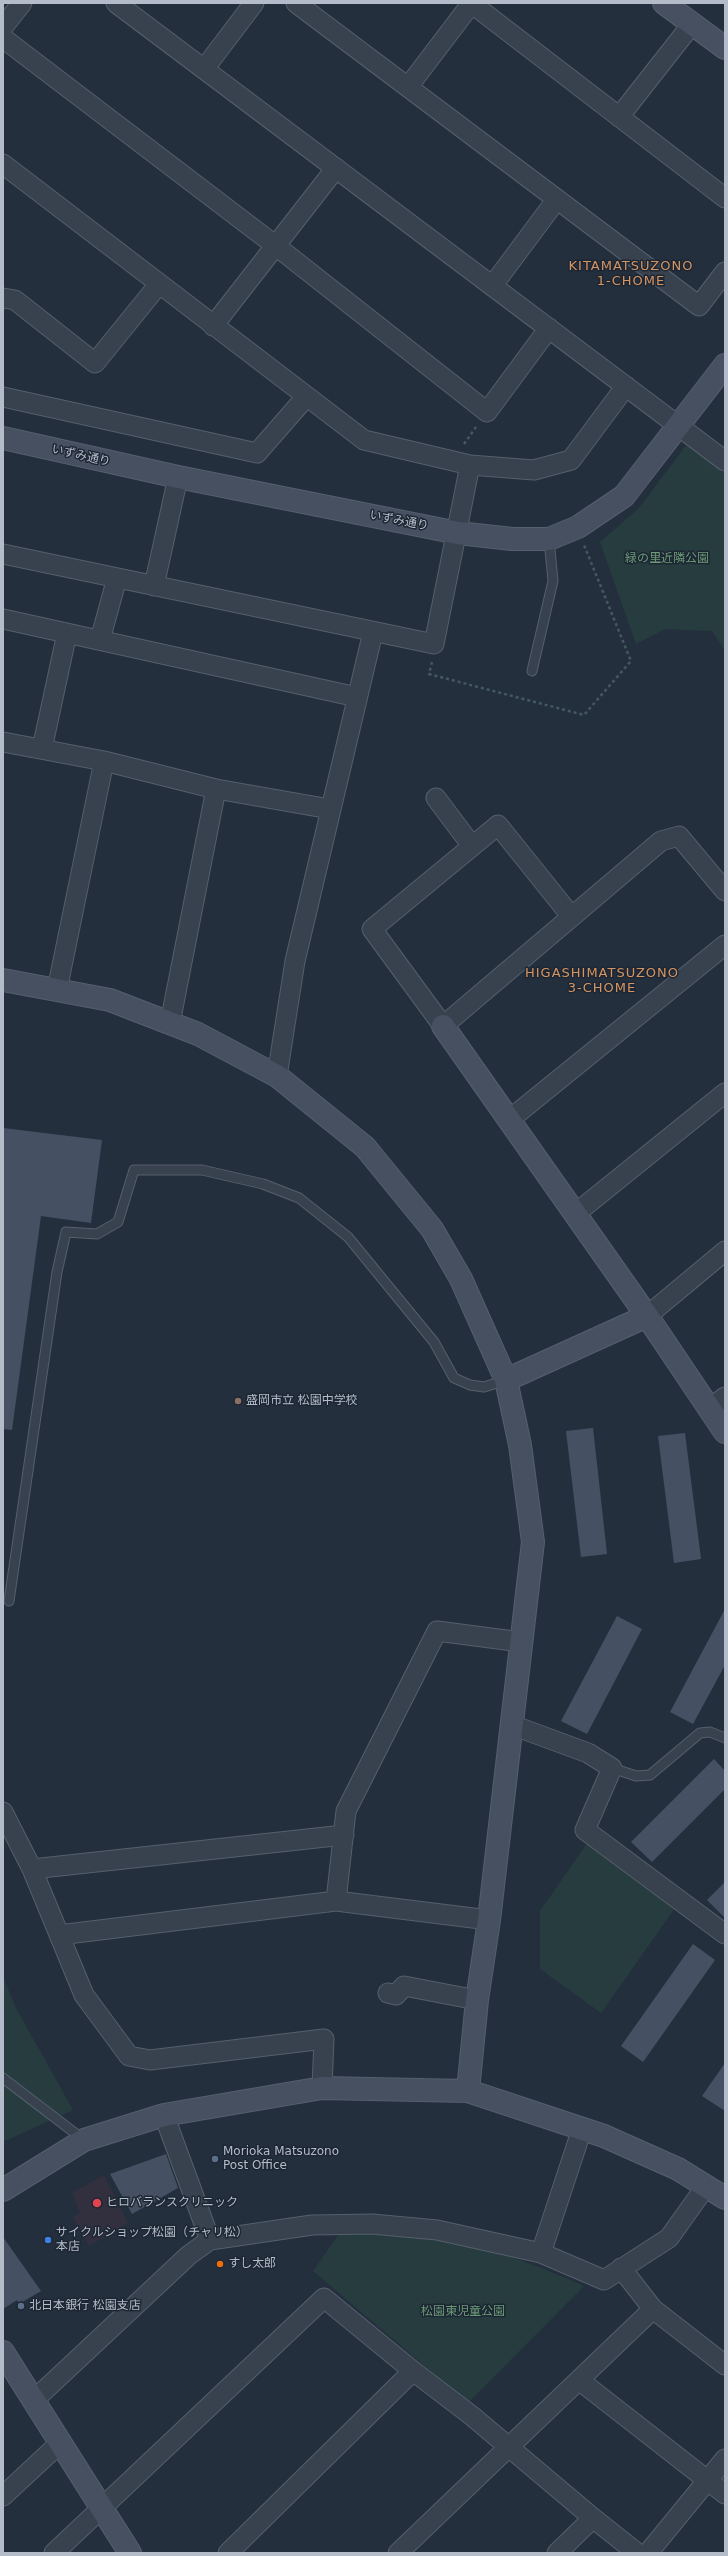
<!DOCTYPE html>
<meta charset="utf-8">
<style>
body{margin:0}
#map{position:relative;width:728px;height:2556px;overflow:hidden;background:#242f3e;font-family:"DejaVu Sans",sans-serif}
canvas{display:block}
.frame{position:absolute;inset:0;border:4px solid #b4bcc9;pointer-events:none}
</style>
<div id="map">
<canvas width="728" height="2556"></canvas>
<div class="frame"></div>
</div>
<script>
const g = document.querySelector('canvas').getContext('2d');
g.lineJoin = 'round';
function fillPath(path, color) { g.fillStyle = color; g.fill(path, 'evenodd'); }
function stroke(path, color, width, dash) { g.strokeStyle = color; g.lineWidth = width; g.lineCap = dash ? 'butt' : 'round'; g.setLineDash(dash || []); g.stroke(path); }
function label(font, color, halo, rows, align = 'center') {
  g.font = font + ' "DejaVu Sans","Noto Sans JP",sans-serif'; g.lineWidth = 3; g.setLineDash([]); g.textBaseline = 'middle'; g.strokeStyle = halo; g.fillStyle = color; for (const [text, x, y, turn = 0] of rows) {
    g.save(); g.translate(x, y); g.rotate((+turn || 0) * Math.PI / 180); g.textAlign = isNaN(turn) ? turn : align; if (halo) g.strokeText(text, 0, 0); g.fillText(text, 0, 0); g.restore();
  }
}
fillPath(new Path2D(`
 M104 2175 128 2223 89 2246 73 2217 80 2213 72 2193Z`), '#32303f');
fillPath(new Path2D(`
 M687 444 725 474V651L712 631 665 629 636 644 600 542 639 508Z
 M588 1842 675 1908 601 2013 540 1969V1911Z
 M3 1977 16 2008 73 2110 3 2142Z
 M339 2234C365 2234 393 2231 418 2235 476 2243 531 2262 584 2286L468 2403 313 2271Z`), '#263c3f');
fillPath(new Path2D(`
 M3 1128 102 1140 91 1223 41 1216 12 1430 3 1429Z
 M593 1428 607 1554 581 1557 566 1431Z
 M685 1433 701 1559 674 1563 658 1436Z
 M725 1609V1665L693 1724 670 1712Z
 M617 1616 642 1629 587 1734 561 1721Z
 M714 1759 725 1771V1789L652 1862 631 1842Z
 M725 1882V1918L707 1900Z
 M693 1944 715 1960 643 2062 621 2046Z
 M725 2063V2111L702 2096Z
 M166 2154 178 2188 132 2214 110 2174Z
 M3 2237 41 2291 19 2304 17 2300 3 2309Z`), '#455162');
const lane = new Path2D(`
 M532 671 553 581 549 539
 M9 1601 57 1272 66 1232 97 1234 118 1222 134 1170H202L263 1184 299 1198 348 1237 434 1342 454 1378 470 1385 484 1387 506 1380
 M612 1768 636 1776 650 1775 700 1733 710 1732 725 1738
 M3 2078 84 2140`);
const street = new Path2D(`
 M116 3 725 461
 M296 3 699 306 725 272
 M471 3 725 198
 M3 27 22 3
 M3 38 276 246 487 412 549 328
 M204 69 254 3
 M408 87 471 4
 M619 117 692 24
 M3 164 364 440 470 465 534 470 571 460 626 386
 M493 285 557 199
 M3 298 15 300 95 363 159 284
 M213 326 336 168
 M3 397 257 453 306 397
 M3 554 434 644 470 465
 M154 586 178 477
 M3 619 357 697
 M100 640 117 578
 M3 742 104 761 216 789 330 809
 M42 749 67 633
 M436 798 472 846
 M571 916 498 825 372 929 443 1026 661 841 679 836 725 891
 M57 990 104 761
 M170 1023 216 789
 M277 1076 295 961 373 632
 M509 1120 725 945
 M575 1214 725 1093
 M647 1316 725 1251
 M709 1409 725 1397
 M512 1725 588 1753 612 1768 585 1830 725 1934
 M3 1812 32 1869 84 1995 129 2056 150 2060 324 2039 322 2088
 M32 1869 344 1835
 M336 1901 346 1811 437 1631 521 1642
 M59 1935 336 1901 489 1920
 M388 1993 396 1995 404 1986 477 2000
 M164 2115 210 2240
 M541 2253 604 2280 669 2238 706 2186
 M621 2268 653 2309
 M413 2371 472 2416 593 2518 557 2553
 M579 2380 725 2494
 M33 2401 189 2255 210 2240 312 2225 372 2224 437 2230 541 2253 582 2129
 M3 2496 60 2443
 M593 2518 637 2553
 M54 2553 324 2298 413 2371 228 2553
 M398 2553 653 2309 725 2365
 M648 2553 725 2459`);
const secondary = new Path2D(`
 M664 3 725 48
 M3 438 178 477 458 533 512 539H549L578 527 624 496 725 365
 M3 980 110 1000 198 1034 277 1076 365 1147 432 1229 461 1279 506 1380 520 1445 533 1542 489 1920 477 2000 468 2091
 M443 1026 647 1316 725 1432
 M506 1380 647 1316
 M3 2190 84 2140 164 2115 322 2088 468 2091 604 2136 678 2169 725 2198
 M3 2352 130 2553`);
stroke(lane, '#565f6c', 11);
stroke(street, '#565f6c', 21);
stroke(secondary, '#565f6c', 24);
stroke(new Path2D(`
 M464 444 476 427
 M432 662 429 674 584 715 631 661 584 545`), '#44595c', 2.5, [3, 3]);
stroke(lane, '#38414e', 9);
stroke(street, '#38414e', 19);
stroke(secondary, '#465061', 22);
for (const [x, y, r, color] of [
 [238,1401,4,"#8d6e63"],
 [215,2159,4,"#5c6f8a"],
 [97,2203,5,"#e0444e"],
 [48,2240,4,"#3f7fe0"],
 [220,2264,4,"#e8710a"],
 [21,2306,4,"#5c6f8a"]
]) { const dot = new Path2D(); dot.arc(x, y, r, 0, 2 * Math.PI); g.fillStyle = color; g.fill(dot); stroke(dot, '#1d2633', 1.5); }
label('12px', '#b4bcc9', '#1d2633', [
 ["いずみ通り",81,456,13],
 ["いずみ通り",399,521,11]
]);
label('12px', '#6b9a76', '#1d2633', [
 ["緑の里近隣公園",667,559],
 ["松園東児童公園",463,2312]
]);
label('12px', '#b4bcc9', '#1d2633', [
 ["盛岡市立 松園中学校",246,1401],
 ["Morioka Matsuzono",223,2152],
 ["Post Office",223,2166],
 ["ヒロバランスクリニック",106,2203],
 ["サイクルショップ松園（チャリ松）",56,2233],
 ["本店",56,2247],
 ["すし太郎",228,2264],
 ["北日本銀行 松園支店",29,2306]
], 'left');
g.letterSpacing = '1px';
label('13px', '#d59563', '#1d2633', [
 ["KITAMATSUZONO",631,267],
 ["1-CHOME",631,282],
 ["HIGASHIMATSUZONO",602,974],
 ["3-CHOME",602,989]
]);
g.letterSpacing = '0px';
</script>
